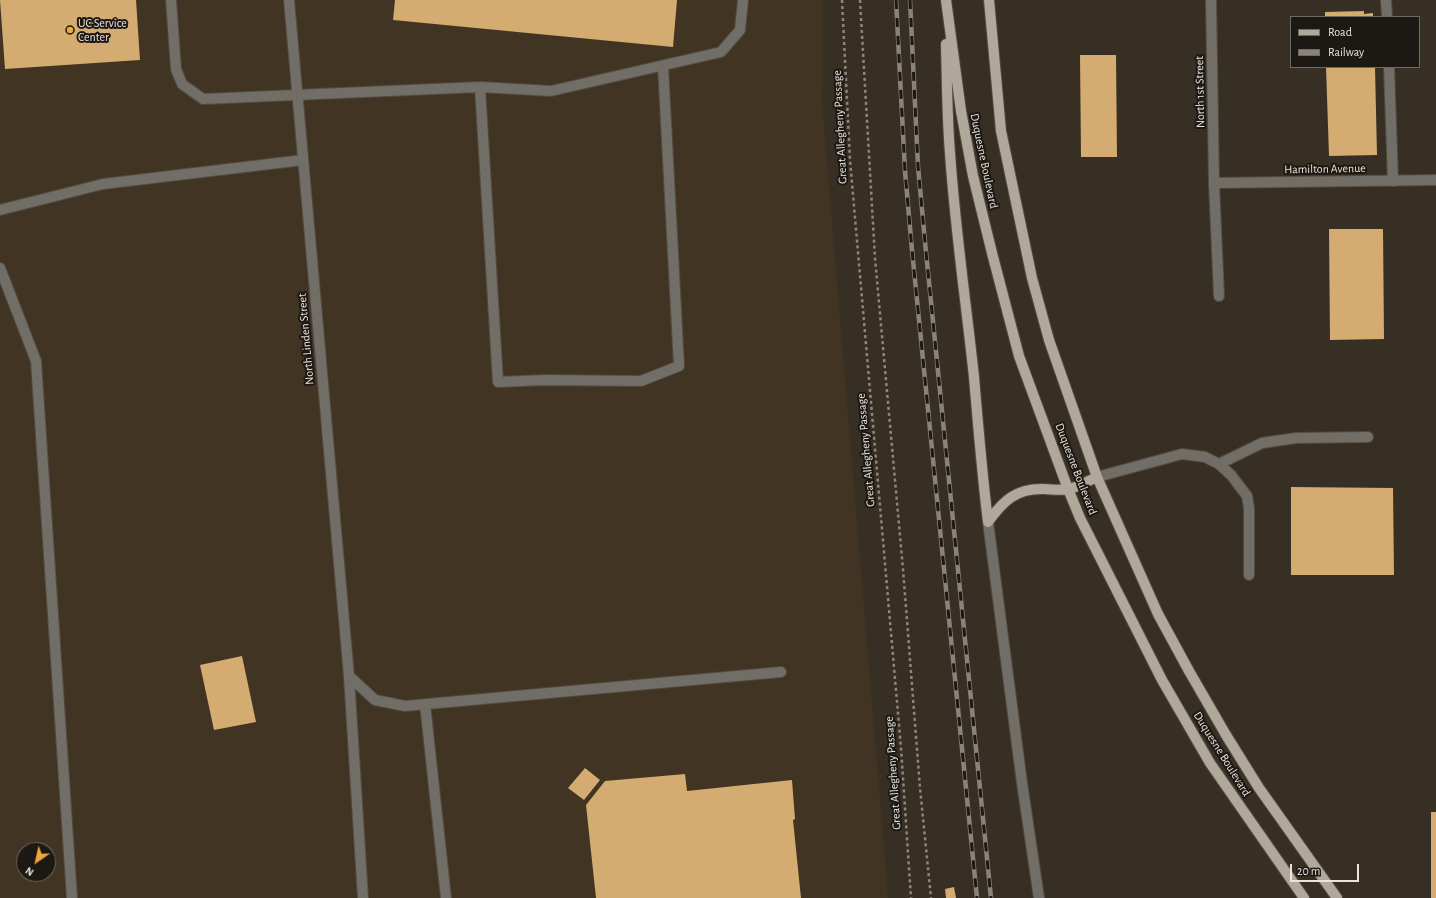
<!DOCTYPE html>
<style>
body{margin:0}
#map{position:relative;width:1436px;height:898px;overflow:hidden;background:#382f24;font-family:"Alegreya Sans",sans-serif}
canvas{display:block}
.legend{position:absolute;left:1290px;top:16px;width:130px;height:52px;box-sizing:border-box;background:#1c1813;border:1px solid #6e6a64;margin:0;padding:5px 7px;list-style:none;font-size:12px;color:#eae4dd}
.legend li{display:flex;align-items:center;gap:8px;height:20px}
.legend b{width:20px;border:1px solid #6e6a64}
.north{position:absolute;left:16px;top:842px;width:40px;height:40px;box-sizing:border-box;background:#1c1813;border:1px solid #6e6a64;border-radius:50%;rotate:214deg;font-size:11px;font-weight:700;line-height:16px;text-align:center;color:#eae4dd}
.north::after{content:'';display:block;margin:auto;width:14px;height:18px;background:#eda83b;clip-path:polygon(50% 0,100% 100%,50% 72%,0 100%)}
.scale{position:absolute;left:1290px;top:864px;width:69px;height:18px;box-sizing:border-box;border:2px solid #eae4dd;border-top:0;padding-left:5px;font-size:12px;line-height:14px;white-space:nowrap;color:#eae4dd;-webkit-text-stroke:3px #1c1813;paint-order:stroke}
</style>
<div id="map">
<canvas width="1436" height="898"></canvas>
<ul class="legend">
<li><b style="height:5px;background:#b1a89c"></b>Road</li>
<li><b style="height:5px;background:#8b837a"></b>Railway</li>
</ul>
<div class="north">N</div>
<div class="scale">20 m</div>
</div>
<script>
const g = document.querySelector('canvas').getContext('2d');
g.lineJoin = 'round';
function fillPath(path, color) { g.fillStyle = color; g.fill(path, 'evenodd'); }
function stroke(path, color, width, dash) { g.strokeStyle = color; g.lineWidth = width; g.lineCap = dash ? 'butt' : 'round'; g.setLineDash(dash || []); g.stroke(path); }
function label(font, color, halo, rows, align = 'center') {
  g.font = font + ' "Alegreya Sans",sans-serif'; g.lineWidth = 4; g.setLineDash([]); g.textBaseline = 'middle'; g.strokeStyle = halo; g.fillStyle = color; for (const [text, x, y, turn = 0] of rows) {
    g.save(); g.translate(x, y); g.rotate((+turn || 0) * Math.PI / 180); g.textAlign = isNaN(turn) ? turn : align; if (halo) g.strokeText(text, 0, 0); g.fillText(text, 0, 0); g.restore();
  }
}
fillPath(new Path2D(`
 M0 0H823L822 102 888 898H0ZM24 850H48V874H24Z`), '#413423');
fillPath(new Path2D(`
 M0 0H136L140 60 5 69Z
 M395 0H677L673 47 393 20Z
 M1364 11V14L1373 13V17H1325V12Z
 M1080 55H1116L1117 157H1081Z
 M1326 67H1375L1377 155 1329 156Z
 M1329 229H1383L1384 339 1330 340Z
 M1291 487 1393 488 1394 575H1291Z
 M242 656 256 722 214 730 200 665Z
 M585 768 600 780 584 800 568 788Z
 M685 774 687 791 792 780 795 819 793 820 801 898H596L586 805 605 781Z
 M1431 812H1436V898H1431Z
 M954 887 956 898H946L945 889Z`), '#d4ab71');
const service = new Path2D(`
 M171 0 176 69 182 84 203 99 480 87 551 91 721 52 740 30 743 0
 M1386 0 1387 17
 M1389 67 1393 181
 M480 87 498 382 545 380 641 381 679 366 663 66
 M1214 183 1219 296
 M0 210 103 184 303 160
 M0 268 36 361 72 898
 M1219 464 1262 443 1296 438 1368 437
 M1097 477 1182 454 1205 457 1219 464 1231 475 1247 496 1249 508V575
 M349 676 375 700 405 706 781 672
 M349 676 363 898
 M425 704 446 898`);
const minor = new Path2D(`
 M289 0 349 676
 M1211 0 1214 183 1436 180
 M988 522 1022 783 1039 898`);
const primary = new Path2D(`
 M946 0 961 111 973 176 992 253 1019 356 1068 489 1080 518 1162 680 1210 763 1304 898
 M989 0 1001 131 1032 278 1049 340 1097 477 1158 614 1189 671 1226 735 1259 788 1337 898
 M946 44C947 80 947 117 950 153 955 228 966 302 974 377 978 425 982 473 988 522
 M988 522C1003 501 1016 488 1044 489 1051 489 1061 491 1069 489 1078 487 1088 481 1097 477`);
stroke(service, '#544c42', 12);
stroke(minor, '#544c42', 12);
stroke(primary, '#544c42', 12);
stroke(new Path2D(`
 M842 0 850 160 901 748 911 898
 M860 0 875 258 903 569 920 788 931 898`), '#8f877e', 2.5, [3, 3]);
stroke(service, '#716d67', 10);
stroke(minor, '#716d67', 10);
stroke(primary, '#b1a89c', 10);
const rail = new Path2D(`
 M896 0 905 171 912 250 977 898
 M910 0 918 166 925 242 991 898`);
stroke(rail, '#8b837a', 4.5);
stroke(rail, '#1c1813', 3, [9]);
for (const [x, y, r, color] of [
 [70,30,4,"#eda83b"]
]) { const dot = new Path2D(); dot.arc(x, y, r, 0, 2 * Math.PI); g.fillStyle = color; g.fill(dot); stroke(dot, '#1c1813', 1.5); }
label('12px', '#eae4dd', '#1c1813', [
 ["UC Service",78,23],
 ["Center",78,37]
], 'left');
label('12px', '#eae4dd', '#1c1813', [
 ["North 1st Street",1200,92,-91],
 ["Great Allegheny Passage",840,127,-93],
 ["Duquesne Boulevard",984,161,78],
 ["Hamilton Avenue",1325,169,-1],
 ["North Linden Street",306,339,-95],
 ["Great Allegheny Passage",866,450,-95],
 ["Duquesne Boulevard",1076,469,69],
 ["Duquesne Boulevard",1222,754,58],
 ["Great Allegheny Passage",893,773,-94]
]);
</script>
